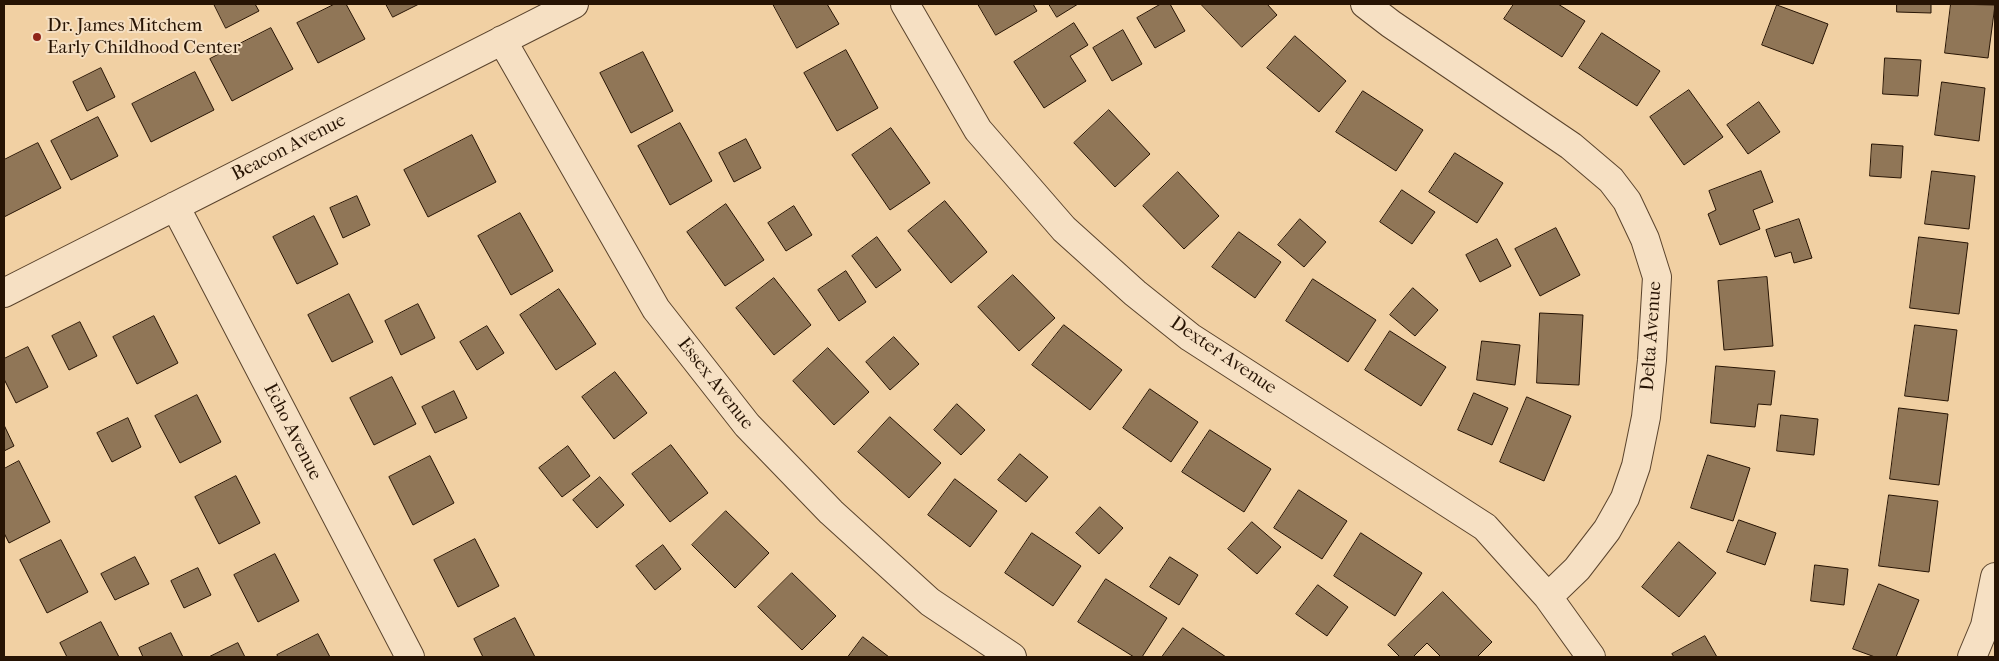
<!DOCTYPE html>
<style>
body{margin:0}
#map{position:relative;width:1999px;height:661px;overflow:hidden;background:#f1d0a3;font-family:"IM FELL French Canon",serif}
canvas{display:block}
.frame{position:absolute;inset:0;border:5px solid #271404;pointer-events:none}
</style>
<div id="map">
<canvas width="1999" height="661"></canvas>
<div class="frame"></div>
</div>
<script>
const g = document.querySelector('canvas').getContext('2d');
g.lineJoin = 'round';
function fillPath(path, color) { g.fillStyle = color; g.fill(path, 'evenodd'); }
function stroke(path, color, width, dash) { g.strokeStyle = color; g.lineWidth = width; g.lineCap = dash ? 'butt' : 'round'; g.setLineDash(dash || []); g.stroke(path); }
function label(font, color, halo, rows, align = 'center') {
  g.font = font + ' "IM FELL French Canon",serif'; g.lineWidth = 4; g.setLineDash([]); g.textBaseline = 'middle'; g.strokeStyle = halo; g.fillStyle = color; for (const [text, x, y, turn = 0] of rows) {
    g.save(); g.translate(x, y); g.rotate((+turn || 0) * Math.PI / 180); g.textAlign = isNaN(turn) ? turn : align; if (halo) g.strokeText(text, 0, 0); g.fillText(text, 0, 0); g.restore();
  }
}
const building = new Path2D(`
 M214 4H255L259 11 226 28Z
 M335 4H346L365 39 318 63 297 23Z
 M386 4H419L393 17Z
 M773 4H827L839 24 797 48Z
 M978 4H1033L1037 11 996 35Z
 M1049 4H1078L1057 17Z
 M1161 4H1170L1185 31 1155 48 1137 18Z
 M1201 4H1267L1277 15 1242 47Z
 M1514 4H1558L1585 21 1562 57 1504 19Z
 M1897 4H1931V13L1897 12Z
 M1951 4 1995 5 1988 58 1945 53Z
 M1777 5 1828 24 1813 64 1762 45Z
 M1074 23 1088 45 1070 56 1086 81 1044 108 1014 62Z
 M271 28 293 69 232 101 210 59Z
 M1123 30 1142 64 1112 81 1093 48Z
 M1602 33 1660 71 1637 106 1579 68Z
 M1295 36 1346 81 1319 112 1267 68Z
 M846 50 878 108 837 131 804 73Z
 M643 52 673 111 631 133 600 73Z
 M1885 58 1921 60 1918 96 1883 94Z
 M101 68 115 97 87 111 73 82Z
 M195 72 214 110 151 142 132 104Z
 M1942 82 1985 88 1979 141 1935 135Z
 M1689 90 1723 137 1684 165 1650 117Z
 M1363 91 1423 130 1396 171 1336 132Z
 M1759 102 1780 132 1748 154 1727 125Z
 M1109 110 1150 154 1115 187 1074 143Z
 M98 117 118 156 71 180 51 141Z
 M680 123 712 181 670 205 638 146Z
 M891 128 930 183 890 210 852 155Z
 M472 135 496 182 428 217 404 170Z
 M746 139 761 168 734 182 719 153Z
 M38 143 61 188 4 217V160Z
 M1872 144 1903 146 1901 178 1870 176Z
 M1455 153 1503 183 1477 223 1429 192Z
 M1761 171 1773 202 1753 210 1760 229 1720 245 1708 214 1716 210 1709 191Z
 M1932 171 1975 176 1969 229 1925 224Z
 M1178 172 1219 216 1184 249 1143 206Z
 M1402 190 1435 212 1412 244 1380 222Z
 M357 196 370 225 343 238 330 208Z
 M945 201 987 252 951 283 908 231Z
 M726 204 764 260 725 286 687 232Z
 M794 206 812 235 786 251 768 223Z
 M520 213 553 271 511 295 478 236Z
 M314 216 338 264 297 284 273 237Z
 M1300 219 1326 242 1304 267 1278 245Z
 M1799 219 1812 258 1794 263 1791 252 1775 257 1766 230Z
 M1556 228 1580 275 1540 296 1515 249Z
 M1239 232 1281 262 1255 298 1212 267Z
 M877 237 901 270 876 288 852 256Z
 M1919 237 1968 243 1959 314 1910 308Z
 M1497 239 1511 266 1480 282 1466 255Z
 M846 271 866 302 839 321 818 290Z
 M1013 275 1055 318 1019 351 978 307Z
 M1767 277 1773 346 1724 350 1718 281Z
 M774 278 811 325 774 355 736 308Z
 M1313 279 1376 320 1348 362 1286 321Z
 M1413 288 1438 310 1415 336 1390 315Z
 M559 289 596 344 556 370 520 315Z
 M349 294 373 342 332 362 308 315Z
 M418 304 435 338 401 355 385 321Z
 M1540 313 1583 315 1579 385 1537 383Z
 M154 316 178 363 137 384 113 337Z
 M80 322 97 356 69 370 52 336Z
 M1064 325 1122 370 1090 410 1032 365Z
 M1915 325 1957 330 1948 401 1905 396Z
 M487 326 504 353 477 370 460 342Z
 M1390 331 1446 367 1421 406 1365 370Z
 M894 337 919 364 890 390 866 362Z
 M1482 341 1520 345 1515 385 1477 380Z
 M28 347 48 387 16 403 4 379V359Z
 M828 348 869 392 834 425 793 381Z
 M1716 366 1775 371 1771 405 1758 404 1755 427 1711 423Z
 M615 372 647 413 614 439 582 397Z
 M392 377 416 424 374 445 350 398Z
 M1150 389 1198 422 1171 462 1123 428Z
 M454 391 467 418 435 433 422 407Z
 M1474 393 1508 408 1492 445 1458 430Z
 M197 395 221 442 180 463 155 416Z
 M1527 397 1571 416 1544 481 1500 462Z
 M957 404 985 430 961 455 934 430Z
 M1899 408 1948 414 1939 485 1890 479Z
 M1781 415 1818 419 1814 455 1777 451Z
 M890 417 941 463 909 498 858 452Z
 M128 418 141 447 112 462 97 433Z
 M4 425 14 446 4 451Z
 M1210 430 1271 469 1244 512 1182 472Z
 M671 445 708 493 670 522 632 474Z
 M568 446 590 476 562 497 539 468Z
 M1020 454 1048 477 1026 502 998 480Z
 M1708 455 1750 468 1733 521 1691 508Z
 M430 456 454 503 413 525 389 477Z
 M19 461 50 522 9 543 4 533V469Z
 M236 476 260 523 219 544 195 497Z
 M600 477 624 505 597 528 573 500Z
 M955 479 997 511 970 547 928 515Z
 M1299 490 1347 521 1322 559 1274 528Z
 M1889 495 1938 501 1929 572 1879 566Z
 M1100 507 1123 528 1099 554 1076 533Z
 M726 511 769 553 735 588 692 545Z
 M1739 520 1776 533 1765 565 1727 552Z
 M1252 522 1281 547 1257 574 1228 549Z
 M1032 533 1081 566 1053 606 1005 573Z
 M1361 533 1422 573 1395 616 1334 576Z
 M475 539 499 586 458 607 434 560Z
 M61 540 88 592 47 613 20 560Z
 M1679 542 1716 573 1679 617 1642 587Z
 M663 545 681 569 655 590 636 566Z
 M275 554 299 601 258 622 234 575Z
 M135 557 149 584 115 600 101 574Z
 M1170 557 1198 575 1179 605 1150 587Z
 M1815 565 1848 569 1844 605 1811 601Z
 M198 568 211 595 184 608 171 581Z
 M792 573 836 616 802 650 758 607Z
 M1106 579 1167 618 1142 657H1134L1078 622Z
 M1879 584 1919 600 1896 657H1875L1853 649Z
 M1318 585 1348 607 1327 636 1296 614Z
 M1443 592 1492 642 1477 657H1441L1427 643 1413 657H1400L1388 645Z
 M515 618 535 657H483L474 639Z
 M101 622 119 657H67L60 643Z
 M1183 628 1226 657H1162Z
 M171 633 183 657H143L139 648Z
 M318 634 330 657H278L277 655Z
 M1705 636 1717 657H1674L1672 654Z
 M863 637 889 657H848Z
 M238 643 245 657H209Z`);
fillPath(building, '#907657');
stroke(building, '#271404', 1);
const minor = new Path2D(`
 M905 4 978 130 1064 229 1135 293 1190 337 1485 527 1548 597 1591 657
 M1365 4 1391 24 1571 146 1611 180 1627 201 1645 239 1657 277 1652 360 1646 417 1636 466 1625 498 1607 530 1577 569 1548 597
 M502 40 656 309 747 425 831 512 930 602 1012 657
 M175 206 410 657
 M4 293 574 4
 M1972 657 1985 626 1995 577`);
stroke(minor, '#5a432c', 30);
stroke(minor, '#f6e0c3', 28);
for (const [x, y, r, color] of [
 [37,37,5,"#8f2418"]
]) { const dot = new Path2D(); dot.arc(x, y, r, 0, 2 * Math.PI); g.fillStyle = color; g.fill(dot); stroke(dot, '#f6e0c3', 2); }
label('19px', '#271404', '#f6e0c3', [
 ["Dr. James Mitchem",47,26],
 ["Early Childhood Center",47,48]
], 'left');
label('19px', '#271404', '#f6e0c3', [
 ["Beacon Avenue",289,148,-27],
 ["Delta Avenue",1652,336,-86],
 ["Dexter Avenue",1223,356,34],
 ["Essex Avenue",715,384,52],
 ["Echo Avenue",292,432,63]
]);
</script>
